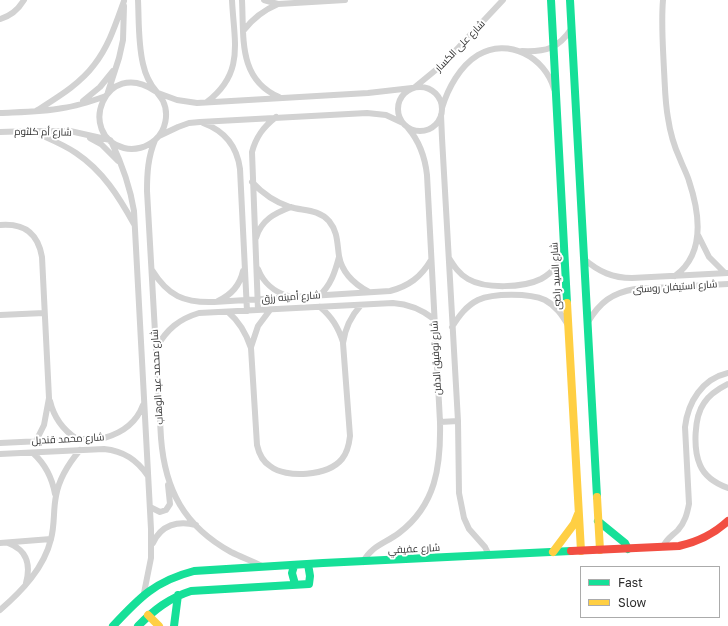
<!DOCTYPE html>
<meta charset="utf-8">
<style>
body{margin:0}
#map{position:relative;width:728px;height:626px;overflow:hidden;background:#fff;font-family:"Golos Text",sans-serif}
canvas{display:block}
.legend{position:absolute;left:580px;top:566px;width:140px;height:52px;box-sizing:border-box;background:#fff;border:1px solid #ababab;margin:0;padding:5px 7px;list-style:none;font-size:12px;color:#2d2d2d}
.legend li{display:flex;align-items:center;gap:8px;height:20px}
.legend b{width:20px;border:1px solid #ababab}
</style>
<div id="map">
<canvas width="728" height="626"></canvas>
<ul class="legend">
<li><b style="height:5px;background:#16e098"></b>Fast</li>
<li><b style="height:5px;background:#ffcf43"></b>Slow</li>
</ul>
</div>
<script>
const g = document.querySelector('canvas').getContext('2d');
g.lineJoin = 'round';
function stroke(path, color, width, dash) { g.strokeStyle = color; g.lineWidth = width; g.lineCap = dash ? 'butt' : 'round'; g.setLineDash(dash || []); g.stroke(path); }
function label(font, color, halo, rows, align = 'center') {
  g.font = font + ' "Golos Text",Cairo,sans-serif'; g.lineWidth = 4; g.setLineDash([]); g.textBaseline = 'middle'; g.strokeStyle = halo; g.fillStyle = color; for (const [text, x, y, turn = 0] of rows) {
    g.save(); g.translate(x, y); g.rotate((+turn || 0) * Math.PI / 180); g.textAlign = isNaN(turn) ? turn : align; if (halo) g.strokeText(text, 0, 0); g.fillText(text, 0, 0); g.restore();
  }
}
stroke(new Path2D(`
 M138 0C139 21 138 43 143 64 145 73 149 83 156 91 158 94 161 97 163 101 169 113 166 131 155 140 147 147 135 151 124 148 76 135 105 57 155 91
 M242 0C244 38 238 79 279 97
 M264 0 278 4 345 0
 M663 0C661 23 663 47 664 70 665 86 665 102 668 118 670 132 674 146 680 159 683 167 687 174 689 181 700 214 705 254 675 276
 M0 19C11 16 18 10 24 0
 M244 30C254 17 264 10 278 4
 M522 51C546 52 558 49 572 28
 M415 87 443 64 503 0
 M398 109a22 22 0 1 1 44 0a22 22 0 1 1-44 0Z
 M108 92 119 58 123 40 124 6
 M158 93 177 100 197 103 368 93 412 88
 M83 101 100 87 113 71
 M207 102C245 73 234 42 232 0
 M442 108C448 88 460 66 478 55 508 37 545 57 554 89
 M36 111C56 98 79 85 94 65 109 46 116 23 124 1
 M0 113C21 112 42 112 63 108 78 106 92 101 106 96
 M441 115 442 138 458 421 459 493 464 518 469 529 485 547 489 555
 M203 123C225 131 237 146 240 169L247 311
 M32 131C47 138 63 144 76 153 103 171 119 197 134 224
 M0 132 32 131H70L110 140
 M159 136 178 127 189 123 200 122 367 113 386 115 403 123
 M90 138 101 144 118 161
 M155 140C148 157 147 173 147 191L161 438C165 490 184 526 231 552 241 557 252 561 262 566
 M111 141C122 164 130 186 134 211L151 529V558L144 593
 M252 182C262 193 275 202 290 207 304 211 318 209 329 221 338 232 337 243 339 256 342 273 354 284 369 292
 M0 225C24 223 38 233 42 257L49 398 44 425 36 441
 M698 235 709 257 725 273
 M256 238C261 220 275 213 291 207
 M449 258C454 266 459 274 468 279 485 289 523 288 541 279 552 273 560 263 563 251
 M584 259C599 272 613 278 632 278L728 273
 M258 269C263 282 274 292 288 296
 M152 270C168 296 184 303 214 302L390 291C409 286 421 277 431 260
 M319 296C331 285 335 272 339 257
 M218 301C231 295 240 285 243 271
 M320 307C332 317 338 327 343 342
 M258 310 252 152C256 137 263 127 276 117
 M228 312C240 322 246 333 251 348L257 445C259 454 262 461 270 466 286 479 328 476 342 459 347 453 349 445 350 436L343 343C345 328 351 316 361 305
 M0 315 44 313
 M588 322C600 302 612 293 635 289L728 284
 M452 327C459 316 466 306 478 300 493 293 530 293 545 300 556 306 562 315 568 325
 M251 347 258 326 270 310
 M156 348C167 329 179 319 199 313L393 303C409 304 421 309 434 319
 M728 384C718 389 710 394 704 403 694 417 693 449 700 465 705 477 717 484 728 488
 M50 401C54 418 63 430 77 439
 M440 422 458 421
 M0 443 104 438C122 433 136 424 143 405
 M33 453C45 464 52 477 55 494
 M0 454 104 449C124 451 137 460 148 476
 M150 507 160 512 166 510 170 504 168 485
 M0 543 51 539
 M8 543C27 550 31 564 26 583
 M153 543C161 525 178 520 196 525
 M663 547C666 539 672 536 678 530 685 522 687 514 689 504L685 427C688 402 702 379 728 373
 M363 562C371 546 386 543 399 533 436 505 441 466 440 422L427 175C425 157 420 142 408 128
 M0 610C22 591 44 568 51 539 55 524 53 510 56 496 59 478 69 463 80 450`), '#d2d2d2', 6);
stroke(new Path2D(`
 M551 0 567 303
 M570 0 597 497
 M598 521 625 543 628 549
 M294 566 292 573 295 584
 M113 626C139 598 155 581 194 571L323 563 571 551
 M138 626C154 610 169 598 191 591L309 584 310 576 308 564
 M174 626 178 595`), '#16e098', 8);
stroke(new Path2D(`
 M567 303 581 551
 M597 497 600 550
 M553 552 574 524 578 514
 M148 615 159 626`), '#ffcf43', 8);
stroke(new Path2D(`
 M571 551 679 546C698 542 714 534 728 521`), '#f24e42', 8);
label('10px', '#2d2d2d', '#fff', [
 ["شارع على الكسار",460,46,-46],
 ["شارع أم كلثوم",43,132,1],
 ["شارع السيد راضى",556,276,-93],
 ["شارع استيفان روستى",675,287,-4],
 ["شارع أمينه رزق",291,297,-4],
 ["شارع توفيق الدقن",436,358,-93],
 ["شارع محمد عبد الوهاب",157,377,-93],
 ["شارع محمد قنديل",68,439,-3],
 ["شارع عفيفي",414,549,-3]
]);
</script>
